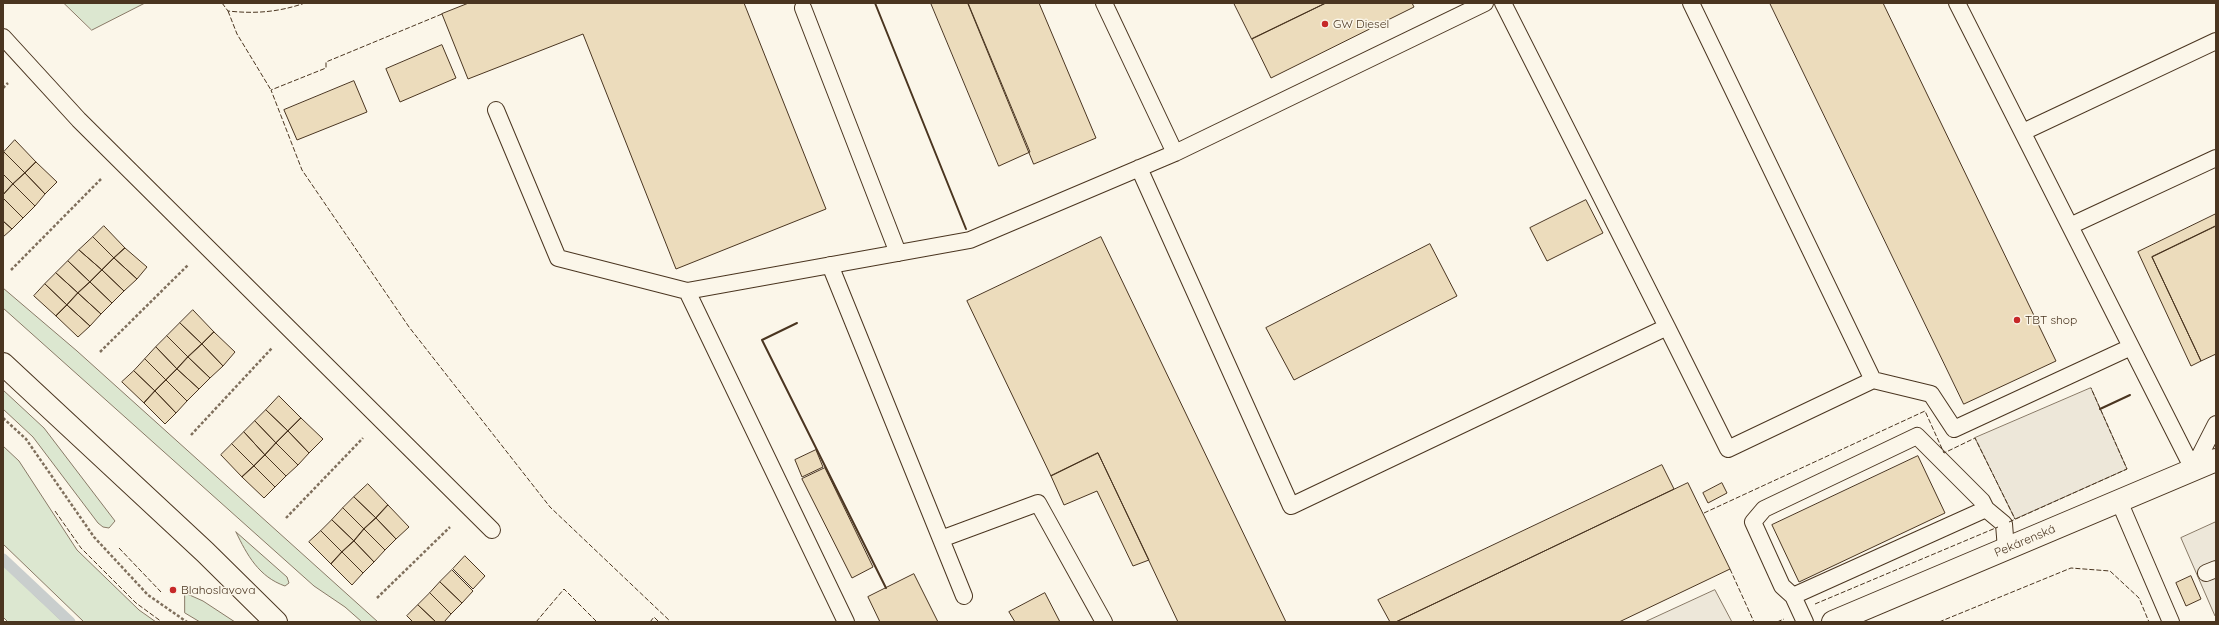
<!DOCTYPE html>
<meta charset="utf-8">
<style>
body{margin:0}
#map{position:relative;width:2219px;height:625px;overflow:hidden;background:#fbf6e9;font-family:Quicksand,sans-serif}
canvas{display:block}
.frame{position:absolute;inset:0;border:4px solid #4a3520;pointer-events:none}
</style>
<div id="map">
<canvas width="2219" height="625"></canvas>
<div class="frame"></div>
</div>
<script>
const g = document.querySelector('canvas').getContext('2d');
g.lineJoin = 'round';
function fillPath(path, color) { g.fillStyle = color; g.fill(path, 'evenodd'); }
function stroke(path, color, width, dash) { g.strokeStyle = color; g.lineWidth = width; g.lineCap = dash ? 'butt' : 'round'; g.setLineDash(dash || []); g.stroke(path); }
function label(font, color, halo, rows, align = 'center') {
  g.font = font + ' Quicksand,sans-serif'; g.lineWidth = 3; g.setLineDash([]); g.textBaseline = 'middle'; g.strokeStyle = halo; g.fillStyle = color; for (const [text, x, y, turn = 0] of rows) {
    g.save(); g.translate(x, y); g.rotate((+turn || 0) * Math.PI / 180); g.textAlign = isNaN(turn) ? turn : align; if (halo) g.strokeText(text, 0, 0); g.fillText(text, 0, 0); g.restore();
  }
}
const green = new Path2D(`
 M64 3H145L92 30Z
 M3 288 77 351 378 622H362L345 607 314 586 3 308Z
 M3 390 44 428 115 521 109 528 103 527 98 523 33 437 3 409Z
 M3 446 19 461 77 550 139 610 156 622H84L3 544Z
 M236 532 287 577 289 583 285 586C259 577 247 555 236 532Z
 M3 565 63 622H8L3 617Z
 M185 593 203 601 235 622H200L185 613Z`);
fillPath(green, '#dce7d0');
stroke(green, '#887966', 1);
const parking = new Path2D(`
 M2091 388 2127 469 2015 519 1975 438Z
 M2216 522V615L2215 616 2181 538Z
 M1715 590 1732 622H1645Z`);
fillPath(parking, '#ede7d9');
stroke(parking, '#887966', 1);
stroke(new Path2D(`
 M3 559 70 622`), '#c9cecd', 11);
const building = new Path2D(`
 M469 3H744L826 209 676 269 583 34 468 79 442 14Z
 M931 3H968L1030 152 999 166Z
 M968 3H1039L1096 138 1034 164Z
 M1234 3H1326L1252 39Z
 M1326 3H1412L1414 7 1271 78 1252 39Z
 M1770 3H1883L2056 361 1964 404Z
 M442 45 456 78 400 102 386 69Z
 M354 81 367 112 297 140 284 110Z
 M15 140 36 162 25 173 4 152Z
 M4 152 25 173 13 184 3 174Z
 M36 162 57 182 45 194 25 173Z
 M25 173 45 194 35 206 13 184Z
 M3 174 13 184 3 195Z
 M13 184 35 206 23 218 3 198V195Z
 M3 198 23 218 12 229 3 221Z
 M1586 200 1603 233 1547 261 1530 228Z
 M2216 214V226L2152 257 2201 361 2191 366 2138 252Z
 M3 221 12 229 3 237Z
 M104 226 125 248 114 258 93 237Z
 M2216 226V354L2201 361 2152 257Z
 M93 237 114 258 102 270 79 250Z
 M1101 237 1286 622H1178L1098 453 1051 476 967 301Z
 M1430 244 1457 296 1294 380 1266 328Z
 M125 248 147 267 137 279 114 258Z
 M79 250 102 270 90 282 68 261Z
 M114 258 137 279 124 291 102 270Z
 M68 261 90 282 78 293 56 273Z
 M102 270 124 291 112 303 90 282Z
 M56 273 78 293 67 305 45 284Z
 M90 282 112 303 101 314 78 293Z
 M45 284 67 305 56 316 34 296Z
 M78 293 101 314 90 326 67 305Z
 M67 305 90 326 78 337 56 316Z
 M193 310 214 332 202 344 180 323Z
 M180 323 202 344 188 357 167 336Z
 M214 332 235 352 223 366 202 344Z
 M167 336 188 357 177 369 156 347Z
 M202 344 223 366 210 378 188 357Z
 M156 347 177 369 166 380 145 359Z
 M188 357 210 378 199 389 177 369Z
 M145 359 166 380 155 391 134 371Z
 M177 369 199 389 187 401 166 380Z
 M134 371 155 391 144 403 122 382Z
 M166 380 187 401 176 413 155 391Z
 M155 391 176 413 165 424 144 403Z
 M279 396 301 418 288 431 266 410Z
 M266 410 288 431 276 443 255 421Z
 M301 418 323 439 309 453 288 431Z
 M255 421 276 443 265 455 244 432Z
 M288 431 309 453 298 465 276 443Z
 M244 432 265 455 254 466 232 444Z
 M276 443 298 465 286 476 265 455Z
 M232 444 254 466 242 477 221 455Z
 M816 450 823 467 802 477 795 460Z
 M1098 453 1149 560 1133 566 1097 491 1064 505 1051 476Z
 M265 455 286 476 275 487 254 466Z
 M1918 456 1945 513 1799 582 1772 525Z
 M1662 465 1674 489 1396 622H1390L1378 600Z
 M254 466 275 487 264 498 242 477Z
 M825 468 873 567 852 578 802 479Z
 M1688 483 1730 569 1619 622H1396Z
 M1722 483 1727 493 1708 503 1703 493Z
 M368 484 388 505 376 518 354 497Z
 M354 497 376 518 364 529 343 508Z
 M388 505 409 527 396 539 376 518Z
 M343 508 364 529 354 541 332 520Z
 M376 518 396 539 385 550 364 529Z
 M332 520 354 541 342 552 321 531Z
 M364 529 385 550 374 562 354 541Z
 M321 531 342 552 331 564 309 542Z
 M354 541 374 562 363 573 342 552Z
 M342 552 363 573 352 585 331 564Z
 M465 556 485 576 473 589 453 569Z
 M452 570 473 591 462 603 440 582Z
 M914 574 938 622H880L868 597Z
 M2191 576 2201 599 2186 606 2176 583Z
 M440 582 462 603 451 614 430 593Z
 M430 593 451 614 444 622H436L418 605Z
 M1045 593 1060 622H1015L1009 612Z
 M418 605 436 622H413L407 616Z`);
fillPath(building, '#ecdcbc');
stroke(building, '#4a3520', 1);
const lane = new Path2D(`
 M1104 3 1175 153 1485 3
 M1957 3 2193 469
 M803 8 898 253
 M3 37 79 120 492 530
 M496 110 558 258 687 291
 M2023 132 2216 41
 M1139 168 1291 506 1667 327 1503 3
 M2070 226 2216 158
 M830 265 964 596
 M1667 327 1728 449 1873 380 1691 3
 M1873 380 1931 394 1954 429 2131 347
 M2193 469 2216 424
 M2119 501 2171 622
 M941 539 1038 503 1104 622
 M2206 573 2216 569
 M1793 596 1986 509
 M846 622 687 291 970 240 1175 153
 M1805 622 1793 596 1782 586 1753 522 1764 509 1917 436 1982 501 1986 509 2004 524 2006 549`);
const street = new Path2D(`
 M1833 622 2216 460`);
const secondary = new Path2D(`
 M3 364 205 552 276 622`);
stroke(lane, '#4a3520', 18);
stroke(street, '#4a3520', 24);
stroke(secondary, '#4a3520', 24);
stroke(new Path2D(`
 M3 88 8 83
 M11 270 101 179
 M100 352 188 265
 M3 418 26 439 94 537 148 595 187 622
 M191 435 272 348
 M286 518 363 438
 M377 598 450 527`), '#7f6f5c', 2.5, [3, 2]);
stroke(lane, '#fbf6e9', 16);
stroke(street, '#fbf6e9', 22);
stroke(secondary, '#fbf6e9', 22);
stroke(new Path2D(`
 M222 3 228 11C256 14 279 12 305 3
 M228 11 237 34 271 90
 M442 14 326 62V68L271 90 302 170 409 327 550 507 671 622
 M55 511 81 548 136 603 162 622
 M1704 513 1925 411 1944 453 1975 438 2015 519
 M2009 522 2127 469 2091 388
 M119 548 161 592
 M1730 569 1754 622
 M1815 604 1998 527
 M536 622 564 589 597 622
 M650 622 654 617 659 622
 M1777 622 1784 619
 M1939 622 2071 568 2110 571 2139 598 2149 622`), '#4a3520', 1, [5, 2]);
stroke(new Path2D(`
 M875 3 966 229
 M797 323 762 340 886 588
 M2100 409 2130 395`), '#4a3520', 2);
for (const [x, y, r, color] of [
 [1325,24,4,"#c62828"],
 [2017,320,4,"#c62828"],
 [173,590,4,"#c62828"]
]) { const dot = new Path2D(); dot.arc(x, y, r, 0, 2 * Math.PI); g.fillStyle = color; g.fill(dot); stroke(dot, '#fbf6e9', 1.5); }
label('12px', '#4a3520', '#fbf6e9', [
 ["GW Diesel",1333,24],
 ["TBT shop",2025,320],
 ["Blahoslavova",181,590]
], 'left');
label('12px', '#4a3520', '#fbf6e9', [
 ["Pekárenská",2025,541,-23]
]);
</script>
